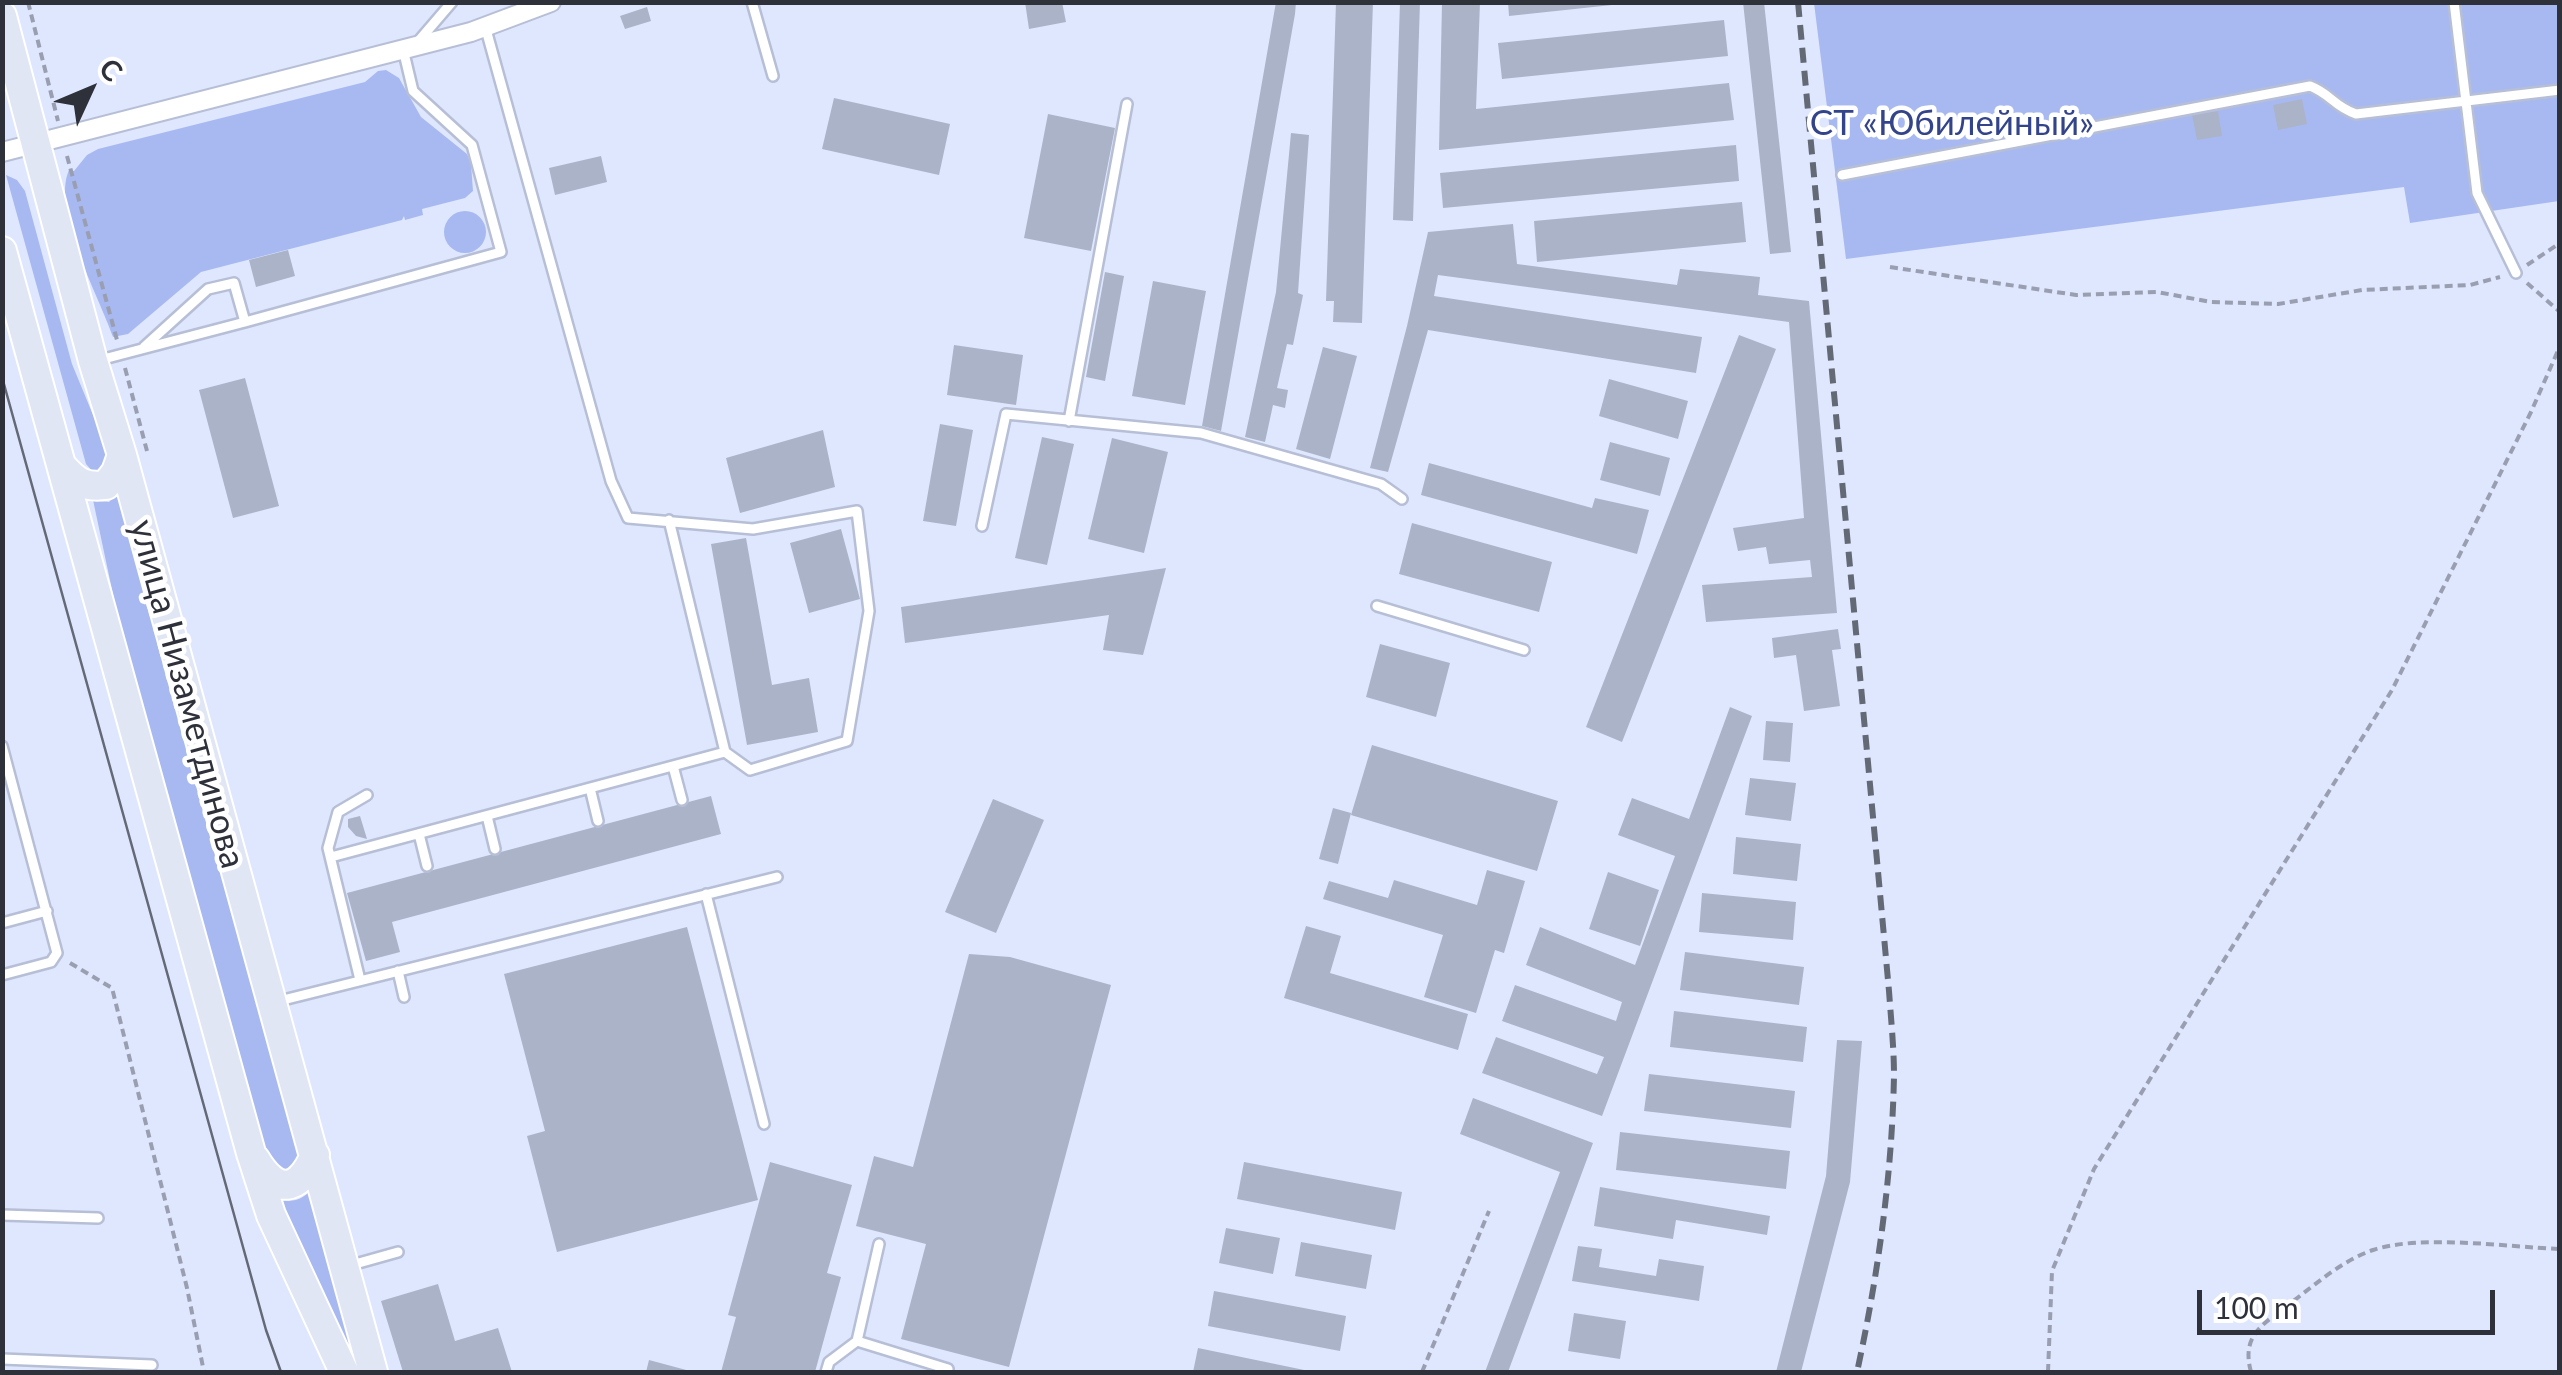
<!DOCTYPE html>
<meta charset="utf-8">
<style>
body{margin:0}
#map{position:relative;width:2562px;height:1375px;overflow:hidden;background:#dfe7ff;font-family:Lato,sans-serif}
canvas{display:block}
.frame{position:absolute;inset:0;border:5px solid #2e313a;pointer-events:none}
.north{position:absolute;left:40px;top:40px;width:100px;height:100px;-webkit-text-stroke:8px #fff;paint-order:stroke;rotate:46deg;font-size:28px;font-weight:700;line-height:40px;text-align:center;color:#2e313a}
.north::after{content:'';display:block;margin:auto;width:35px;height:45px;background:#2e313a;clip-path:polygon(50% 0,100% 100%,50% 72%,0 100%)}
.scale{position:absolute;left:2197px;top:1290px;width:298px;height:45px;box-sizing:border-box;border:5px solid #2e313a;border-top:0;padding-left:12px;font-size:30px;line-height:35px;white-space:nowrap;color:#2e313a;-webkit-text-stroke:8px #fff;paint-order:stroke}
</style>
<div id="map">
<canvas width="2562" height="1375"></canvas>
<div class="frame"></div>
<div class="north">С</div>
<div class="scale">100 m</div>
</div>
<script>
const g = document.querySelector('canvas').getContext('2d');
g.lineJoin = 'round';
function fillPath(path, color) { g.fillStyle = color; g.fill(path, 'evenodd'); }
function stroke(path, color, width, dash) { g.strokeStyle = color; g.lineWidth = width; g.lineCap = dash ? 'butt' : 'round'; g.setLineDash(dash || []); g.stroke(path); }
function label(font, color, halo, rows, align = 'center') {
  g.font = font + ' Lato,sans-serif'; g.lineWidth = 9; g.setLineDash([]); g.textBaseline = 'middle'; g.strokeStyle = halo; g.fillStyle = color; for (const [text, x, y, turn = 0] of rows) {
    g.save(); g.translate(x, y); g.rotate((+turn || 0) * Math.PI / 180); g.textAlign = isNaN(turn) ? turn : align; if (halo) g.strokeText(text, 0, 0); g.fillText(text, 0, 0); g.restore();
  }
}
fillPath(new Path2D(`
 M1814 3H2559V201L2410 223 2404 187 1846 259Z
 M386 70 399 78 421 117 467 154 471 164 473 191 465 198 422 209 423 215 405 220 404 216 402 220 201 272 128 334 113 337C99 296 51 210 69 170L74 171 87 155 98 149 365 82 378 71Z
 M6 175 17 180 25 191 72 364 112 461 109 469 94 473 86 464Z
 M444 232a21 21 0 1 1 42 0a21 21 0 1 1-42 0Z
 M119 491 304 1159 286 1174 270 1169 118 618 93 500 109 502Z
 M312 1188 362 1372H355L279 1199C292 1203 304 1200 312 1188Z`), '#a7b9f0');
fillPath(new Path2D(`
 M1025 2H1062L1066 22 1029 29Z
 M1276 2H1296L1295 14 1221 431 1202 426Z
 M1336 2H1373L1362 323 1333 322 1334 301H1326Z
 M1400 2H1420L1413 221 1393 220Z
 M1442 2H1480L1476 109 1729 83 1734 120 1439 150Z
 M1508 2H1612V5L1509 16Z
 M1743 2H1764L1791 252 1770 254Z
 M647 7 651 21 625 29 620 16Z
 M1724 20 1728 56 1502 79 1498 43Z
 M834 98 950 124 939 175 822 149Z
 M2302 99 2307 124 2278 130 2273 105Z
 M2218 111 2222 136 2197 140 2192 115Z
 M1048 114 1115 128 1091 251 1024 238Z
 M1291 133 1309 135 1298 293 1303 295 1293 345 1287 344 1277 388 1288 390 1285 408 1273 405 1265 442 1245 437 1276 292Z
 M1736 145 1739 181 1443 208 1440 173Z
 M601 156 607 182 555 195 549 168Z
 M1742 202 1746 242 1537 262 1534 221Z
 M1513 224 1517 264 1677 285 1680 269 1760 277 1758 295 1809 301 1837 613 1706 622 1702 585 1812 577 1810 560 1769 564 1766 547 1738 551 1733 528 1804 518 1789 322 1438 275 1434 296 1702 337 1696 373 1428 330 1388 472 1370 468 1407 326 1428 232Z
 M288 250 295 276 256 287 249 260Z
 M1105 272 1124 276 1105 381 1086 377Z
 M1153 281 1206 291 1185 405 1132 396Z
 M1739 335 1776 349 1622 742 1586 727Z
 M954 345 1023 355 1016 405 947 395Z
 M1323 347 1357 356 1330 459 1296 449Z
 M245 378 279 506 233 518 199 390Z
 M1609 379 1688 401 1678 439 1599 416Z
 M940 424 973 430 956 526 923 521Z
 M823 430 835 487 740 513 726 458Z
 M1042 437 1074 444 1047 565 1015 558Z
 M1112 438 1168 452 1144 553 1088 539Z
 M1610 442 1670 458 1660 496 1600 480Z
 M1429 463 1592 508 1595 498 1649 510 1637 554 1421 495Z
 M1412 523 1552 562 1539 612 1399 574Z
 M841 529 860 599 809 613 790 543Z
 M746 538 772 685 809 678 818 732 747 745 711 544Z
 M1166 568 1143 655 1103 650 1109 615 905 643 901 607Z
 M1838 629 1841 649 1832 650 1840 706 1804 711 1796 655 1774 658 1772 638Z
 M1380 644 1450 663 1436 717 1366 697Z
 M1730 707 1752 716 1602 1116 1482 1073 1496 1037 1597 1074 1604 1057 1502 1021 1515 985 1616 1021 1622 1002 1526 965 1540 927 1635 965 1675 856 1618 835 1632 798 1689 819Z
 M1766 721 1793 723 1790 762 1763 760Z
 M1372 745 1558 801 1537 871 1351 815Z
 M1750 778 1796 783 1791 821 1745 815Z
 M711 796 721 834 392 922 400 952 366 961 347 893Z
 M993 799 1044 820 996 933 945 912Z
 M1333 808 1351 813 1338 864 1319 859Z
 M360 816 367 839 356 836 348 827V819Z
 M1736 837 1801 844 1797 881 1733 874Z
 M1487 870 1525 881 1504 953 1495 950 1476 1013 1424 997 1443 935 1323 899 1329 881 1388 898 1394 880 1477 905Z
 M1608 872 1659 890 1640 946 1589 929Z
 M1702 893 1796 902 1793 940 1699 932Z
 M1306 926 1341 936 1330 973 1468 1014 1458 1050 1284 998Z
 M687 927 758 1200 557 1252 527 1136 545 1131 504 974Z
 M1685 952 1804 967 1799 1005 1680 990Z
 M969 954 1010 957 1111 985 1009 1367 901 1339 926 1244 856 1226 874 1156 913 1167Z
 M1674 1011 1807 1027 1803 1062 1670 1047Z
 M1837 1040 1862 1041 1850 1182 1801 1372H1776L1826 1176Z
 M1649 1074 1795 1091 1791 1128 1644 1111Z
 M1473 1098 1593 1143 1508 1372H1485L1560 1172 1460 1134Z
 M1620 1132 1790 1151 1786 1189 1616 1170Z
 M770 1162 852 1185 827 1273 841 1277 815 1372H721L736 1317 728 1315Z
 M1244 1162 1402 1192 1395 1230 1237 1199Z
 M1600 1187 1770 1216 1767 1235 1676 1220 1673 1239 1594 1226Z
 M1226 1228 1280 1238 1273 1274 1219 1263Z
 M1301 1242 1372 1255 1366 1289 1295 1276Z
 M1578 1246 1602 1249 1599 1267 1656 1276 1659 1259 1704 1266 1699 1301 1572 1281Z
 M438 1284 455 1341 498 1328 512 1372H403L381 1301Z
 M1214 1291 1346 1316 1340 1351 1208 1326Z
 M1574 1313 1626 1321 1620 1359 1568 1351Z
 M1198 1348 1309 1371V1372H1193Z
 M649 1360 690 1371V1372H646Z`), '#abb3c9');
const lane = new Path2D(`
 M752 2 773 76
 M2454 2 2477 193 2516 273
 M485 26 611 481 628 518 753 529 857 511 869 611 847 741 750 770 725 752
 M416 44 452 2
 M1842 175 2310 86C2331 94 2333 106 2356 114L2560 90
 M245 322 501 252 472 145 413 91 403 49
 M96 361 245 322 234 283 208 289 144 347
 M1069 421 1127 104
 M982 526 1006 414 1201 433 1381 484 1402 499
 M1377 606 1524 650
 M2 746 57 953 51 962 2 975
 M673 766 682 800
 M590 788 598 821
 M487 816 495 849
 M419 834 427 866
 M331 857 725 752 669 520
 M706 894 764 1124
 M2 923 47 911
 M398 971 404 997
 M360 980 328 848 338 812 367 795
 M275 1002 777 877
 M2 1215 98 1218
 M348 1266 398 1252
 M857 1341 948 1369 947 1372
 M2 1359 152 1365
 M826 1372 829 1362 857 1341 879 1244`);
const street = new Path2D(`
 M2 152 471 32 551 2`);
const primary = new Path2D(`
 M2 16 93 361 122 455 373 1372
 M2 251 251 1153 271 1215 344 1372
 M62 466C76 482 85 488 106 485L116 472 122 455
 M255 1159C277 1196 299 1192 315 1155`);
stroke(lane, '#b7bfd6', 14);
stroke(street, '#b7bfd6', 22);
stroke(primary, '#fff', 32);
stroke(new Path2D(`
 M28 2 58 121
 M67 156 117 340
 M2527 265 2560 243
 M1890 267 2076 295 2157 292 2211 302 2278 304 2362 290 2470 285 2500 277
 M2527 283 2560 312
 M125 368 147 451
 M70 963 112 988 187 1288 204 1372
 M1422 1372 1489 1211
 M2048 1372 2052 1271 2094 1169 2392 690 2531 412 2560 346
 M2251 1372C2241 1336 2262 1325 2288 1305 2315 1285 2341 1261 2373 1250 2421 1234 2507 1247 2560 1249`), '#999fb1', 4, [8, 5]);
stroke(lane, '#fff', 9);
stroke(street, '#fff', 18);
stroke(primary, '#e1e6f4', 28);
stroke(new Path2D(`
 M2 377 266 1330 281 1372`), '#646976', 2.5);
stroke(new Path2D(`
 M1798 2 1889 991C1891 1019 1894 1048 1894 1076 1892 1175 1878 1276 1857 1372`), '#646976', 6, [15, 8]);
label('35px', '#33448a', '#fff', [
 ["СТ «Юбилейный»",1952,124]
]);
label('35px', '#2e313a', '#fff', [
 ["улица Низаметдинова",187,694,75]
]);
</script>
